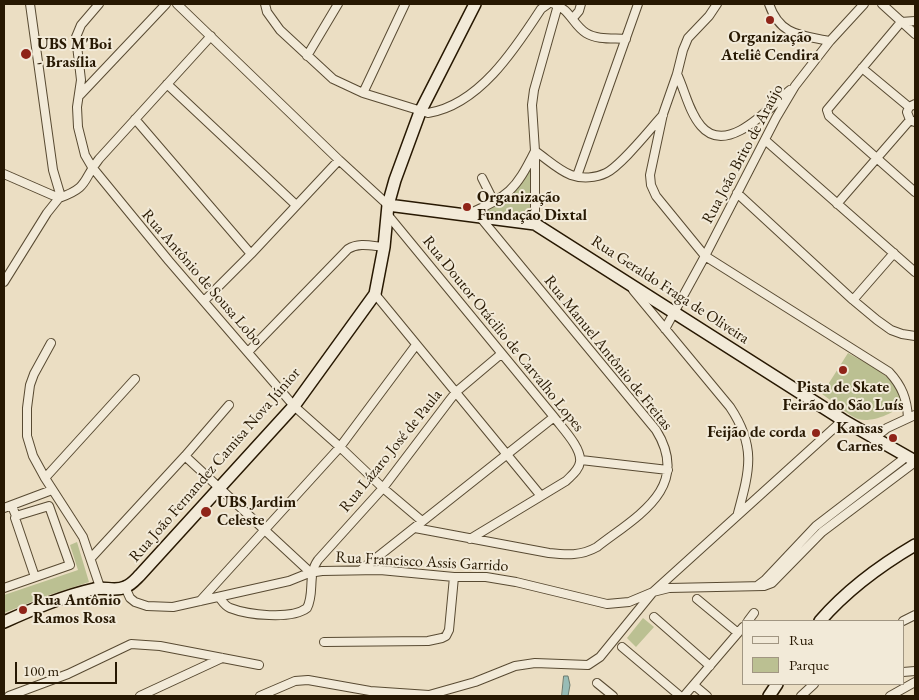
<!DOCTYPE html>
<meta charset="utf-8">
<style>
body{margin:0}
#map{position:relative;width:919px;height:700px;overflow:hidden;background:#ebdec3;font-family:"EB Garamond",serif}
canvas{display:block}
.frame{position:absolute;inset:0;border:5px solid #271802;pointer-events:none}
.legend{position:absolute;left:742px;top:620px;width:162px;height:65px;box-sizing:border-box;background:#f2ead8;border:1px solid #a19682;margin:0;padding:6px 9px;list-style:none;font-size:15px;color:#271802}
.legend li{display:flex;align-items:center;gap:10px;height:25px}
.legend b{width:25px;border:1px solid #a19682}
.scale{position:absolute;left:15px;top:662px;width:102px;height:22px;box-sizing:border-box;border:2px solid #271802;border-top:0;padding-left:6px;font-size:15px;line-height:18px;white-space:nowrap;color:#271802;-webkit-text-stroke:4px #f2ead8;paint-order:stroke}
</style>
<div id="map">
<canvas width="919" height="700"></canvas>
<div class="frame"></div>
<ul class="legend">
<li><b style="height:6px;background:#f2ead8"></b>Rua</li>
<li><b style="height:14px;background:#bbc092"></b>Parque</li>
</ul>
<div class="scale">100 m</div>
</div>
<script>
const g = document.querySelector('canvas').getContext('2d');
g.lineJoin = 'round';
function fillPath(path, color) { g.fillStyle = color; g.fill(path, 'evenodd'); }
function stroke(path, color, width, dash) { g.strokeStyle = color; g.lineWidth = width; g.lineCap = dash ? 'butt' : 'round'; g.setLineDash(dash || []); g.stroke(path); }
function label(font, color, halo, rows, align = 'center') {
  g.font = font + ' "EB Garamond",serif'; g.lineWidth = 4; g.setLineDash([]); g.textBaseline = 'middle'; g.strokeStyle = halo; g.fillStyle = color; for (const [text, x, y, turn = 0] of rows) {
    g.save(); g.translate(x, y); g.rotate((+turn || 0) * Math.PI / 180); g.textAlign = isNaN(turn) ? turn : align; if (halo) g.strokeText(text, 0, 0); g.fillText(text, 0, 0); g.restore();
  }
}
fillPath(new Path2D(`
 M534 162 532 219 483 211C510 195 518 190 534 162Z
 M848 353C872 367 895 374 902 404 894 414 871 423 858 419 849 416 831 400 822 394Z
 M77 542 89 582 46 596 4 613V595L78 570 70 545Z
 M643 618 654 627 636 647 627 638Z`), '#bbc092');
const water = new Path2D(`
 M564 676H568L570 685 568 696H562Z`);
fillPath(water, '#98bcb6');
stroke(water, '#6b7a6e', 1);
const street = new Path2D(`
 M30 4 53 170 61 197
 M99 4 81 25 76 37 81 80 77 107 78 127 85 155 92 167 169 261 294 406 340 447 383 488 422 521
 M177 4 339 160 388 205
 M265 4 267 12 280 30 333 79 363 93 428 113C479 105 515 49 541 9L548 4
 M554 4C570 9 573 25 586 33 597 40 613 38 626 39
 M717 4 709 16 688 38 683 50 677 74 663 114 650 175 651 185 656 196 705 256 889 372C902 386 907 399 908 418
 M769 4C780 36 801 35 830 41
 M882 4 915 34
 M558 5 534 90 532 105 535 151C547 159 558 170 571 175 582 179 596 178 606 173 622 165 650 129 663 115
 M573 18 579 11 581 4
 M915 21 901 22 827 110 829 116 915 192
 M307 56 338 4
 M862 68 909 107
 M677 74C685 91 689 112 701 126 727 157 770 107 790 90
 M167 84 296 205
 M363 93 405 4
 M80 95 166 4
 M915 104 909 107 907 112 910 120 915 122
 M135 119 251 254
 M765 140 915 272
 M4 174 59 198
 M577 176 638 4
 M482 178 494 202
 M737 193 853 300 877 320 891 330 902 334 915 336
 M59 198C90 187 82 180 99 159L211 36
 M837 204 910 120
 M387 214 554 417C562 428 582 448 580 462 579 470 572 475 566 481L470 539
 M468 214C509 196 515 191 535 151
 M535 224V153
 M4 282 47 213 59 198
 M633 290 730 407C756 446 750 469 738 513
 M375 294 541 496
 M853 300 894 253
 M204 301 251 254 339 160
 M665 329 705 256 776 118 795 86 830 41 864 4
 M51 343 34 374 30 385 27 408V436L33 456 45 478 83 537 101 590
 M248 352 348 249C359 242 372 246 384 247
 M873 439 887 428 915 415
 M185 456 311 573
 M581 460 668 470
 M45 478 135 379
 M12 506 16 516 15 518 35 577
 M4 508 52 490
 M415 528 549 553C567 555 581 556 597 547 637 516 692 488 656 430L480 217
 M91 558 185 456 229 405
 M361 570 554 417
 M757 586 765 580 816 526 906 457
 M125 587 130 598 135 602 147 606 173 607 289 581 309 573 322 571 380 570 454 577H486L516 582 607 604 629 602 653 592 669 588 764 586 772 583 822 532 915 462
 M4 588 70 565 49 506 16 516
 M219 597C222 601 225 606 230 608 248 615 291 620 307 608 315 593 307 575 318 560L383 488 449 401 456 392 501 354
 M697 599 738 633
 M200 601 340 447 416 345
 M654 617 710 666
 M748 621 754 613
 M903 621 915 615
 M324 642 428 641 442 638 446 636 449 630 454 577
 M622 647 680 696
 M903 672 915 671
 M597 683 613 696
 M694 685 707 696
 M9 696 68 674 131 644 160 646 259 665
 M140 696 222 658
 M260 696 295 681 308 680 370 691 429 695 475 682 515 666 535 663 588 665 600 657 653 592 843 420
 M684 696 743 627
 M801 696 814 684
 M890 696 915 682`);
const secondary = new Path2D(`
 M388 205 535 224 843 420 915 461
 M820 621C846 591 881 565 915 545
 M4 622C33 609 63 596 94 589 104 586 115 592 125 587 131 585 135 580 140 575L294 406 375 294 384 247 388 205 395 180 420 112 475 4
 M769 696 777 684`);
stroke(street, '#584a32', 10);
stroke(secondary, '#271802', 14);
stroke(street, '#f2ead8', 8);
stroke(secondary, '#f2ead8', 11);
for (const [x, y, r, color] of [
 [770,20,5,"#8f2418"],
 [26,54,6,"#8f2418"],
 [467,207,5,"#8f2418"],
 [843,370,5,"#8f2418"],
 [816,433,5,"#8f2418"],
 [893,438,5,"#8f2418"],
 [206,512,6,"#8f2418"],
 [23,610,5,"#8f2418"]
]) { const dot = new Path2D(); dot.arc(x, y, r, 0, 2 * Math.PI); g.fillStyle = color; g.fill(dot); stroke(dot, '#f2ead8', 2); }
label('bold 16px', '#271802', '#f2ead8', [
 ["Organização",770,38,"center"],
 ["Ateliê Cendira",770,56,"center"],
 ["UBS M'Boi",37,45],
 ["- Brasília",37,63],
 ["Organização",477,198],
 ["Fundação Dixtal",477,216],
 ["Pista de Skate",843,388,"center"],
 ["Feirão do São Luís",843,406,"center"],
 ["Kansas",883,429,"right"],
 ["Carnes",883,447,"right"],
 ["Feijão de corda",806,433,"right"],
 ["UBS Jardim",217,503],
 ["Celeste",217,521],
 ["Rua Antônio",33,601],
 ["Ramos Rosa",33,619]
], 'left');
label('16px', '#271802', '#f2ead8', [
 ["Rua João Brito de Araújo",743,154,-62],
 ["Rua Antônio de Sousa Lobo",202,278,49],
 ["Rua Geraldo Fraga de Oliveira",670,290,33],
 ["Rua Doutor Otácilio de Carvalho Lopes",503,334,51],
 ["Rua Manuel Antônio de Freitas",608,353,51],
 ["Rua Lázaro José de Paula",391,451,-51],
 ["Rua João Fernandez Camisa Nova Júnior",215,465,-49],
 ["Rua Francisco Assis Garrido",422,562,3]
]);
</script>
